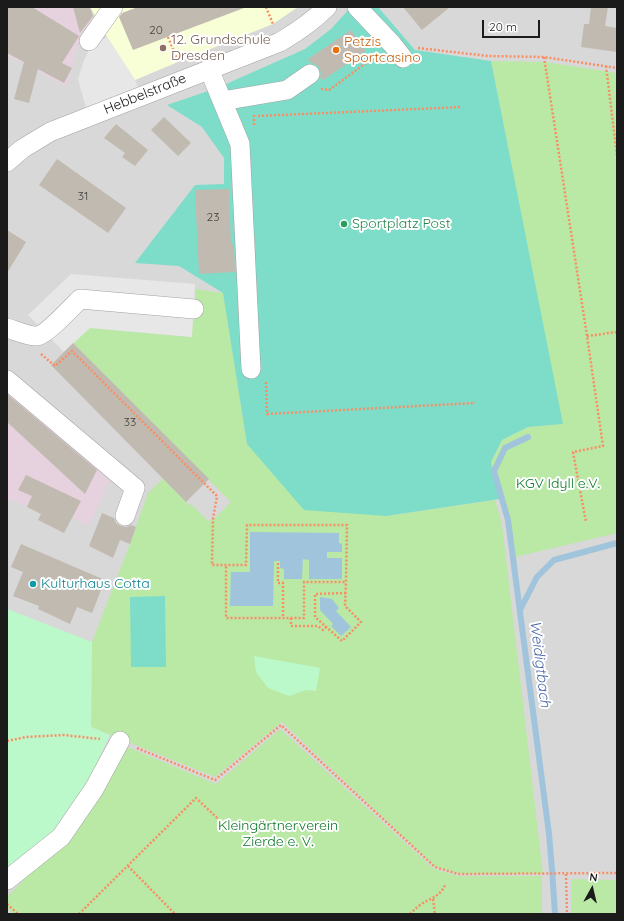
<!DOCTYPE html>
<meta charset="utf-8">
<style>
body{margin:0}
#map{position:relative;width:624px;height:921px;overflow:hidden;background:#edebe0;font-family:Quicksand,sans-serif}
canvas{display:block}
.frame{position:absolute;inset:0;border:8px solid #1b1b1b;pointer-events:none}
.north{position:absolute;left:572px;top:869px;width:40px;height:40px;-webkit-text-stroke:3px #fff;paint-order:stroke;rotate:8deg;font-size:11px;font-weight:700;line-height:16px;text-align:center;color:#1b1b1b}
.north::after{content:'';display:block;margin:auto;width:14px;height:18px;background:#1b1b1b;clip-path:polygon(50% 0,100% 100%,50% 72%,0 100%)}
.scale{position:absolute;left:482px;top:20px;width:58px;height:18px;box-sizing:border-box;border:2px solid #1b1b1b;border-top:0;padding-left:5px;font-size:12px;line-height:14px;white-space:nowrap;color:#1b1b1b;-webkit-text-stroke:3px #fff;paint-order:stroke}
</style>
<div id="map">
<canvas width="624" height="921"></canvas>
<div class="frame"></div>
<div class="north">N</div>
<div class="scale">20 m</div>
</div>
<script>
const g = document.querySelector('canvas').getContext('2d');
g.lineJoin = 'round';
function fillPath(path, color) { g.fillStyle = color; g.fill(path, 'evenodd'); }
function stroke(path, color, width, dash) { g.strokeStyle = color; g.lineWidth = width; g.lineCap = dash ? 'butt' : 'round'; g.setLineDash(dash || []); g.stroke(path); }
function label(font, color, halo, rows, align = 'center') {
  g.font = font + ' Quicksand,sans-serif'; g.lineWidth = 4; g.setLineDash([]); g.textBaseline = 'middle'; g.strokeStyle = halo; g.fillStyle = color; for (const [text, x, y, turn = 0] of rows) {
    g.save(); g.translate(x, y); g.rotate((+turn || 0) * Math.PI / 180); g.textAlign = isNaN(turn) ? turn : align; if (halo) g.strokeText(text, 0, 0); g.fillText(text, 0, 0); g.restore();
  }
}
fillPath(new Path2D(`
 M7 7H617V914H7Z`), '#d9d8d8');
fillPath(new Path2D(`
 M7 7H90L94 20 84 29 80 36 67 87 7 55Z
 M7 389 112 475 89 526 46 504 41 514 13 500 7 502Z`), '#e6d2df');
fillPath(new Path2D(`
 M90 7H298L273 24 178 62 135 80 107 37Z`), '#f8ffd7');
fillPath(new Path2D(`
 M491 61 545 62 617 73V533L511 558 506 518 491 462 502 440 528 427 562 424Z
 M196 289 223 293 247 444 386 516 495 500 502 524 543 874H458L435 867 282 722 215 777 91 727 92 642 130 544 148 493 163 479 190 506 191 504 208 521 215 518 231 502 73 343 90 328 191 337Z
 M280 729 434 869 458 876H542V914H13L7 908V897L64 839 125 746 216 784Z
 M571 879 617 880V914H571Z`), '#bae8a5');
fillPath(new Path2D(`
 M7 609 92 642 91 727 110 735 81 796 40 848 7 867Z
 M254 656 320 668 316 691 306 690 289 696 268 688 256 672Z`), '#bbf9cb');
fillPath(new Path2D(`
 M351 7H378L415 50 491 61 563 424 528 427 502 440 491 462 500 499 386 516 304 510 247 444 223 293 179 266 135 263 195 185 224 184V158L202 127 167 105 217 88 305 49 331 29Z
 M165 596 166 667H131L130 597Z`), '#7dddc9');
fillPath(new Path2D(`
 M107 37 135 80 138 87 86 108 78 79 83 63 90 47Z
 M71 274 195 284 192 337 90 328 64 352 28 315Z`), '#e7e7e7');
fillPath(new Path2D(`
 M250 532 339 533V543L342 544V552H327V558H342V579H309V560L303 559 302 579H284V569L280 568V561H274L273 606H230L231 572H250Z
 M320 597 332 599 339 608 336 611 351 627 341 636 331 626 333 624 320 610Z`), '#a0c4db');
stroke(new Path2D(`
 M528 437 505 448 494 471 508 520 549 834 552 869 555 914
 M520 610 537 577 554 560 617 543`), '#a0c4db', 6);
fillPath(new Path2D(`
 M7 7H32L79 36 62 63 72 68 64 83 38 69 29 103 14 99 24 62 7 53Z
 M73 7H90L93 16 80 33Z
 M138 7H244V8L133 50 119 17 122 13Z
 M403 7H450L422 30Z
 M591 7H608L605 26 617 28V52L581 47 584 24H589Z
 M351 30 366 51 323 80 320 77 321 73 319 67 315 64 311 63 308 59Z
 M164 117 191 143 178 156 151 130Z
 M116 124 148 150 135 166 122 157 125 153 104 138Z
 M57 159 126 208 108 233 39 185Z
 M229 189 231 244H234L235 272 199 274 195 190Z
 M7 230 26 242 7 273Z
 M73 343 209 479 186 502 51 365Z
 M7 394 97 470 85 494 7 422Z
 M26 475 81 501 64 533 38 520 41 514 27 507 32 496 18 490Z
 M102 513 114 518 116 523 121 526 127 527 131 525 136 527 130 544 120 540 113 558 89 546Z
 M21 544 105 580 92 613 77 607 70 624 38 609 39 606 13 596 23 572 11 567Z`), '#c1bab0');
const minor = new Path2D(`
 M357 7 392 44 403 58
 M89 41 113 7
 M209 69 240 144 251 369
 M222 101 287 90 310 74
 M7 162 22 149 50 132 280 42C297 32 313 21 327 7
 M7 328C14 330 30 337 37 336 46 335 72 307 80 299L194 309
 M7 380 135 488 125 516
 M7 880 61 837 94 789 120 741`);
stroke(minor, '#a2a2a2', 20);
stroke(new Path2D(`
 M266 7 273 24
 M168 37 178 61
 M418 48 488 56 544 57 617 68
 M544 57 587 336 603 446 573 452 586 522
 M606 66 617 156
 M322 88V89L329 90 377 55
 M254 115V126
 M258 116 462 107
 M587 336 617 332
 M41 354 55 366 72 351 217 496 213 519 212 565H246L247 525H347L346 582H304V618H226V565
 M266 382 267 414 475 403
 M278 563V583H283V618
 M346 593 315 594V617L342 641 361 622 345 606 346 582
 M291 618V626H318L323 630 326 627
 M7 741 26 737 64 735 100 739
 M137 748 215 780 281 725 435 867 458 874 617 873
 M128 866 175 914
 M566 874 567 914
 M433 899 435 914
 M7 904 18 914
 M79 914 196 798 231 831
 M410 914C413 911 416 908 420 905 430 898 440 897 445 885`), '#f98e65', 2.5, [2, 2]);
stroke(minor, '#fff', 19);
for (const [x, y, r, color] of [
 [163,48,4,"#8d6e63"],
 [336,50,4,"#e8710a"],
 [344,224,4,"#2e9e5b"],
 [33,584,4,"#0f9aa8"]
]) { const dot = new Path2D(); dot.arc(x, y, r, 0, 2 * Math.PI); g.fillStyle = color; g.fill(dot); stroke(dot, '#fff', 1.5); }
label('12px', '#444340', null, [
 ["20",156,30],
 ["31",83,196],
 ["23",213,217],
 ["33",130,422]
]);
label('14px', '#785e54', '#fff', [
 ["12. Grundschule",171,40],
 ["Dresden",171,56]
], 'left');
label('14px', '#c56008', '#fff', [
 ["Petzis",344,42],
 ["Sportcasino",344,58]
], 'left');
label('14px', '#1b1b1b', '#fff', [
 ["Hebbelstraße",145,94,-22]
]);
label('14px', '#27864d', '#fff', [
 ["Sportplatz Post",352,224]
], 'left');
label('14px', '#0b7727', '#fff', [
 ["KGV Idyll e.V.",558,484],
 ["Kleingärtnerverein",278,826],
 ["Zierde e. V.",278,842]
]);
label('14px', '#0d838f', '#fff', [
 ["Kulturhaus Cotta",41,584]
], 'left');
label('italic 15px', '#4968aa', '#fff', [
 ["Weidigtbach",540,664,83]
]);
</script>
